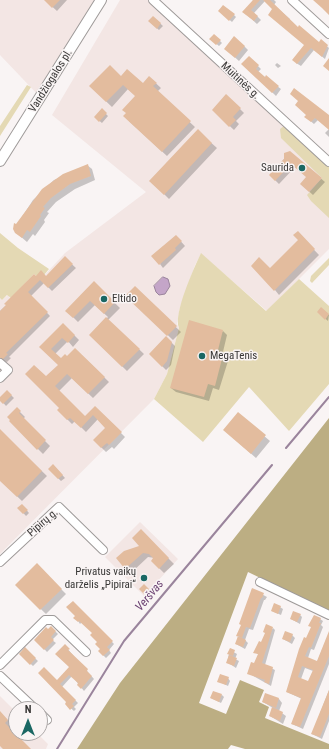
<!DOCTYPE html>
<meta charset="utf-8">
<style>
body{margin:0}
#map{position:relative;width:329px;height:749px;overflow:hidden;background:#f9f4f4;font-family:"Roboto Condensed",sans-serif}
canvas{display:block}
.north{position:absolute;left:8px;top:701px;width:40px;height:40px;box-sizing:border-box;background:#f9f4f4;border:1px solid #aca8a8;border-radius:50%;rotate:0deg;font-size:11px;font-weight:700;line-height:16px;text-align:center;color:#383736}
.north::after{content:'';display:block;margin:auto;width:14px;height:18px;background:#1a6763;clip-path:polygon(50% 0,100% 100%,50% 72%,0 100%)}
</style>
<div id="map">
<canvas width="329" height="749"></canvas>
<div class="north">N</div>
</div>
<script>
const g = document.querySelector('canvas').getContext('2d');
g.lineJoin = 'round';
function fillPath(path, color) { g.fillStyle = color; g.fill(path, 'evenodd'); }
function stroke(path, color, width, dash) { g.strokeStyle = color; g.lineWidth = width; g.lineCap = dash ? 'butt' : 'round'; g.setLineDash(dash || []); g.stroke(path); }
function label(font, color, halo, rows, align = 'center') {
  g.font = font + ' "Roboto Condensed",sans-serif'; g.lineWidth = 3; g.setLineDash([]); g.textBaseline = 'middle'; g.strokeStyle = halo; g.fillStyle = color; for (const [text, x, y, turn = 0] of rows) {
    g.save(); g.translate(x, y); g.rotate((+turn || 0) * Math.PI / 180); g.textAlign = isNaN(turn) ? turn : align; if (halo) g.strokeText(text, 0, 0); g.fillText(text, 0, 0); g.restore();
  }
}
fillPath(new Path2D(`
 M0 0H101L41 98 0 55Z
 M120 0H153L329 162V249L267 311 201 254 195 265 180 308 177 324 179 328 167 374 154 399 0 554V298L2 300 8 295 10 298 34 274 40 280 65 253 146 192 52 115Z
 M140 522 178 559 144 596 105 557Z
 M0 696 16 712V733H37L48 744 46 749H0Z`), '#f3e6e4');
fillPath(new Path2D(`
 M27 85 31 87 0 136V126Z
 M284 126 329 166V218L311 201 307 195 322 178 281 138 280 129Z
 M0 233 18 248 49 269 40 280 34 274 11 298 7 295 2 300 0 298Z
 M201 253 266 311 299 279 329 306V384L289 431 249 387 203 442 154 399 167 374 179 328C173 314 194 268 201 253Z
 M329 258V265L312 283 310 281 311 276Z`), '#e4d9b4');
fillPath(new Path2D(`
 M329 418V611L248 572 199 703 226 714 240 680 264 690 259 702 269 707 265 718 329 744V749H245L231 745 228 749H77L120 683Z`), '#bcae83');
const water = new Path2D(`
 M163 277 168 279 170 286 165 294 159 295 156 292 154 286Z`);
fillPath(water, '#c4a5c8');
stroke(water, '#9a849c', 1);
fillPath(new Path2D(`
 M45 0H67L57 11Z
 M253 0H274L276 2 274 5 290 19 289 21 319 43 321 41 329 48 325 59 314 50 301 66 296 63 306 45 265 1 254 13 261 20 257 24 247 15Z
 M222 13 234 15 236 17 232 22Z
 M153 17 163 26 159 30 149 21Z
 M214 35 222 43 219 46 213 41Z
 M244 46 248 50 239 61 229 52Z
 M249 57 261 69 258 72 281 89 276 96 243 64Z
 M277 63 281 66 278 68 275 65Z
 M121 77 143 85 149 77 161 88 157 92 195 127 167 156 129 121 136 96 128 89 112 107 90 86Z
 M226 95 244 113 236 121 239 124 234 130 213 110Z
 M300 101 329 117V137L325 133 329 129 318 120 314 124 308 119Z
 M102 110 108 116 102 123 95 117Z
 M198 131 217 148 169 199 151 181Z
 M290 152 325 182 313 195 301 184 307 177 295 167 279 184 270 175Z
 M87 165 92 169 95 180 75 189 56 202 47 212 49 213 44 220 45 222 35 236 33 234 27 242 20 236 16 226 33 200 54 180Z
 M298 233 319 255 279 295 275 290 270 269 299 240Z
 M176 236 185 246 163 268 160 264Z
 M65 258 76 268 52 291 44 283 31 296 50 316 9 357 11 358 7 362 3 361 0 358V311L36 277H46Z
 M94 283 120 308 108 320 144 354 127 371 90 335 108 317 95 305 78 322 67 311Z
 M135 288 181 332 173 340 126 296Z
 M321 308 329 315 328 321 318 312Z
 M63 324 79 340 73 347 68 341 55 354 61 360 67 357 75 349 109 382 93 398 72 378 59 391 85 417 95 407 125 437 114 449 112 447 106 452 94 440 107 428 98 419 86 432 75 421 72 424 58 410 61 408 46 378 59 365 41 347Z
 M223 331 227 335 222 356 228 361 219 390 213 388 209 401 176 392 171 388Z
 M166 337 175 346 171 365 166 370 150 354Z
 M7 391 14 398 6 406 0 399Z
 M17 409 25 417 23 419 50 446 43 454 10 421Z
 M238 414 270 441 256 458 224 430Z
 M0 431 47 476 22 501 0 480Z
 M53 465 65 478 61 481 49 469Z
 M22 505 29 513 26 516 19 508Z
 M141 531 174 564 164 573 152 561 155 558 148 557 131 573 126 568 141 546Z
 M37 565 66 594 46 614 16 585Z
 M144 585 151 592 147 595 140 589Z
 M252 589 267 597 265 600H264L253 630 249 629 245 640 248 643 245 649 236 644Z
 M73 602 114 644 109 650 111 653 106 658 99 651 101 649 93 633 82 622 80 624 78 621Z
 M275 604 283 609 281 615 272 611Z
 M300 615 302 617 300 624 291 619Z
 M320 619 323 621 321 625 323 627 314 650 311 649 308 658 317 662 329 633V664L303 729 292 724 302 699 287 692 307 639ZM305 668 313 671 309 682 301 679Z
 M51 627 58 634 52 640 56 643 47 652 36 640Z
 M273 628 275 630 265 665 275 670 271 686 248 673 255 665 259 655 255 652Z
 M292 635 295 638 292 644 283 639Z
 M65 646 94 679 84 691 72 676 62 687 78 703 74 707 76 709 74 711 66 704 68 702 57 681 70 667Z
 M25 649 38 661 33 666 20 654Z
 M230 650 237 654 235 659 239 661 236 668 227 662Z
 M228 678 230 681 228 686 218 681Z
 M329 690V721L322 739 312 734Z
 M266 694 279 699 282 703 279 711 286 716 283 724 270 716 273 708 263 702Z
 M222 695 224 697 221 703 211 698Z
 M0 713 13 725 9 729 30 749H4L0 745Z`), '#0003');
stroke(new Path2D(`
 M286 448 329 397
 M57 749 124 641 272 465`), '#9a849c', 2);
fillPath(new Path2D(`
 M44 0H60L52 8Z
 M253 0H260L251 10 258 16 254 21 242 12Z
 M263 0H270L298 27 299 25 319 42 321 39 328 45 322 57 311 48 297 64 292 60 304 45 268 15 272 9Z
 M313 0H329V15L322 8Z
 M223 5 235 14 229 21 218 11Z
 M153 16 161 23 157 29 148 21Z
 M214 34 221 40 216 45 209 39Z
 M234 36 245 46 235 58 224 49Z
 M249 56 259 65 256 69 265 77 266 75 279 86 272 93 241 64Z
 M329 58V71L323 66Z
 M110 65 121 76 127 69 143 83 149 76 157 83 153 86 191 121 162 152 123 116 126 113 122 110 135 96 123 85 106 102 89 86Z
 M294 88 329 115V130L315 118 311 122 304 117 306 115 295 105 298 101 290 94Z
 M226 94 241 108 233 117 236 120 229 127 212 110Z
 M102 108 107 113 99 122 94 117Z
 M198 129 212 143 164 195 149 181Z
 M290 151 322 178 309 192 300 184 306 177 291 164 275 181 269 175 284 159V153Z
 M88 164 91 176 70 184 51 198 43 207 45 208 40 215 41 216 30 232 27 230 22 238 15 233 13 229 14 223 16 224 42 189 63 174Z
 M298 231 315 249 274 291 251 266 259 257 270 268 298 240 293 235Z
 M176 235 182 241 175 248 176 250 159 265 151 256Z
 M65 256 73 264 48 288 40 280 28 292 48 312 6 353 8 354 3 359 0 358V311L6 305 4 304 34 274 36 276 41 270 46 276Z
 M94 281 115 302 104 314 90 301 73 318 65 311Z
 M135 286 177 326 167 336 125 296Z
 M321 307 329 314 325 320 317 312Z
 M106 317 140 349 122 367 89 335Z
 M189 320 223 330 217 354 223 355 215 386 208 384 204 397 170 388Z
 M63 323 75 335 68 343 62 338 51 349 61 358 65 354 67 356 75 348 105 377 88 394 67 374 55 386 85 416 95 406 122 432 109 445 107 443 101 448 93 440 105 428 93 415 81 428 70 418 67 420 57 410 59 408 25 374 34 365 46 376 58 365 39 347Z
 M166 336 172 342 167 361 162 367 149 354Z
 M7 390 12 395 3 404 0 401V397Z
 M17 407 21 411 19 413 46 440 37 450 9 421 10 420 7 417Z
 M238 412 266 435 251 454 223 430Z
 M0 429 42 471 17 497 0 481Z
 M53 464 63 475 58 479 48 469Z
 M22 504 28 510 23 514 17 508Z
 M141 529 169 558 159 569 151 561 153 558 149 554 143 553 125 569 116 558 124 551 139 546 132 538Z
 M37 563 62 589 40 610 15 585Z
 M144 584 149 589 144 594 139 589Z
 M252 588 264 593 262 598H261L250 628 246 627 242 638 236 636 241 625 239 624Z
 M73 601 113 641 107 647 110 650 103 656 98 651 100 649 95 644 97 642 90 635 92 633 79 621 78 622 73 618 75 616 66 607Z
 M274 603 281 606 278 614 271 611Z
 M293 611 301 614 297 622 290 619Z
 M314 615 321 618 319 623H321L311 648 309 647 305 656 317 661 329 631V656L300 727 291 724 301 698 286 692 299 649 304 637 306 638 311 627 308 626ZM302 666 313 670 308 681 298 677Z
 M266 624 273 627 262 663 273 667 269 684 264 682 265 680 247 674 251 662 254 663 258 654 253 653 259 641 261 642 265 633 263 632Z
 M51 626 56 631 51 637 54 640 44 650 34 640 46 627 48 629Z
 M285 631 293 634 290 642 282 639Z
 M238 636 246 640 243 647 235 644Z
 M65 644 70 649 68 650 88 669 87 671 92 676 81 689 77 685 78 683 69 675 60 684 76 700 72 704 74 706 70 710 65 704 66 702 38 673 44 667 57 680 69 667 55 654Z
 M25 647 36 658 30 665 19 654Z
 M230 648 235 650 233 656 227 654Z
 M229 655 237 658 234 666 226 663Z
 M220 674 229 677 226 685 217 682Z
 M329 690V714L320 737 311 734Z
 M213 691 222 694 219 702 210 698Z
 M265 693 279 698 276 708 262 702Z
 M272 707 283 712 280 721 269 716Z
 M0 711 8 720 5 723 31 749H3L0 746Z`), '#e3bc9e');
const minor = new Path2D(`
 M153 0 329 162
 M292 0 329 34
 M0 363 8 370 0 378
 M0 562 59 507 103 550
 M260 582 329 615
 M0 665 45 620H53L86 652
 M0 676 35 709
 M40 713 47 720`);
const major = new Path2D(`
 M0 161 101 0`);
stroke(minor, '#9e9a99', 10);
stroke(major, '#9e9a99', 12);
stroke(minor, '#fff', 8);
stroke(major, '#fff', 10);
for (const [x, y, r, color] of [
 [302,168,4,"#1a6763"],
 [104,299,4,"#1a6763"],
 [202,356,4,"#1a6763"],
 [144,578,4,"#1a6763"]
]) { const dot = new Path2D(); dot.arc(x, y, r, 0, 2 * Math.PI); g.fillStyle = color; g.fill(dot); stroke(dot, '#f9f4f4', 1.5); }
label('11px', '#383736', '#f9f4f4', [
 ["Vandžiogalos pl.",51,81,-58],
 ["Muitinės g.",240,81,43],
 ["Pipirų g.",43,523,-41]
]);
label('11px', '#383736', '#f9f4f4', [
 ["Saurida",294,168],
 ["Eltido",112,299,"left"],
 ["MegaTenis",210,356,"left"],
 ["Privatus vaikų",136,572],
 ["darželis „Pipirai“",136,585]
], 'right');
label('italic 12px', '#6d4474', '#f9f4f4', [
 ["Veršvas",150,596,-50]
]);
</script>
